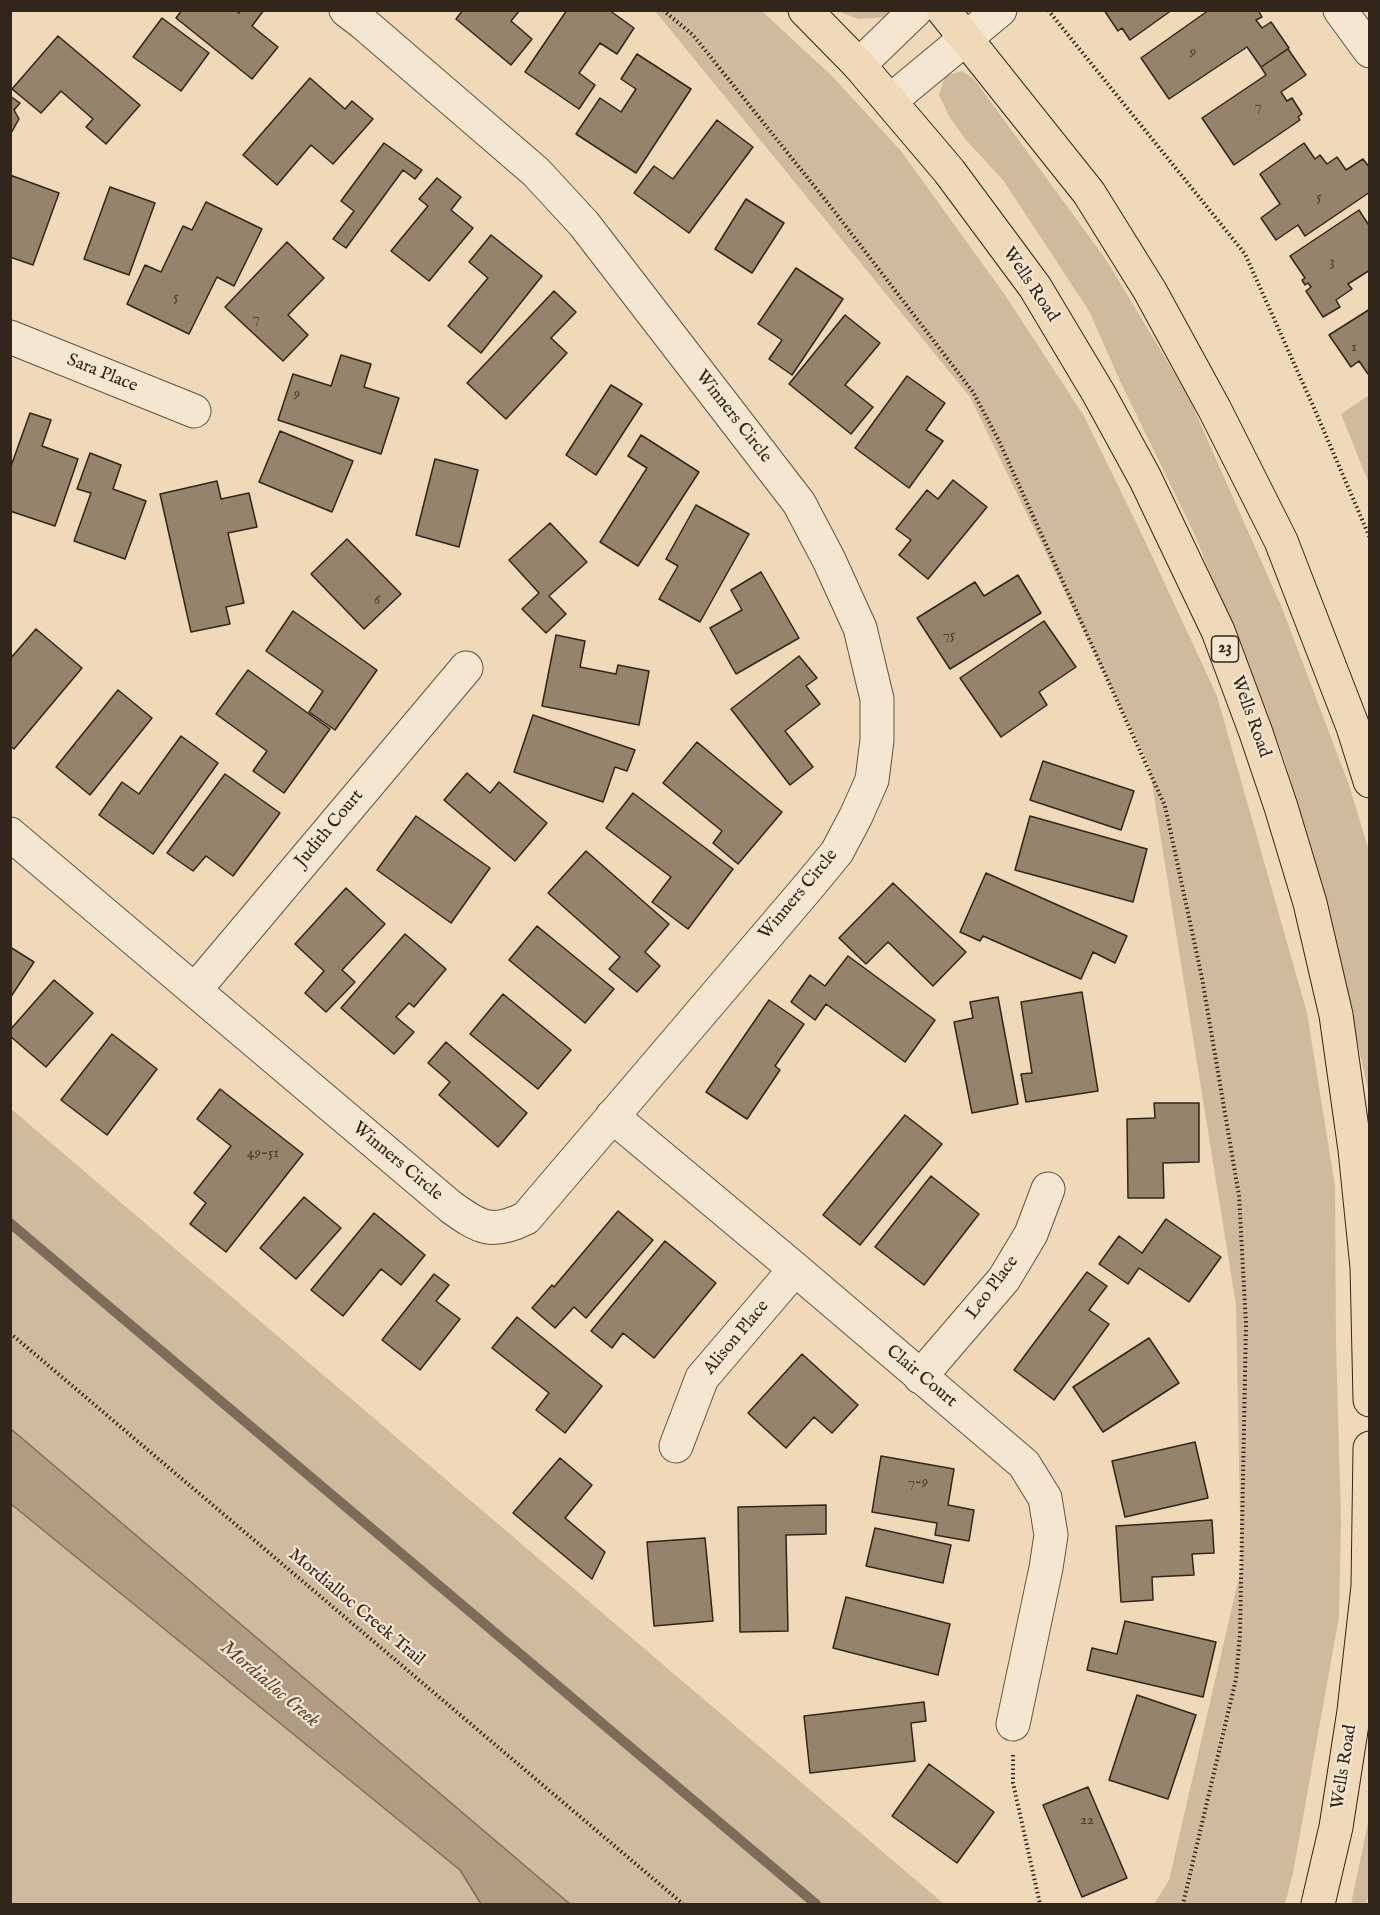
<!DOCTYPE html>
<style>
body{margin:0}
#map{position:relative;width:1380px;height:1915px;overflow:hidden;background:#f0d9b9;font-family:"IM FELL English",serif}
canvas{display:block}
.frame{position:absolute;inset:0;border:12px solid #322519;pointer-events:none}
</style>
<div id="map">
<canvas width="1380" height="1915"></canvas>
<div class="frame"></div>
</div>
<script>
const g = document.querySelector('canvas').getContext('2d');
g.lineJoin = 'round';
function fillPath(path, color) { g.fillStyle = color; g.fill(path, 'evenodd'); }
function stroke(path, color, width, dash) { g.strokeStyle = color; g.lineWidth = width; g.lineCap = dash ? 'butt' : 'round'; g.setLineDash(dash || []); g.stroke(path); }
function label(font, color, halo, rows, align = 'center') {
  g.font = font + ' "IM FELL English",serif'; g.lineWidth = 4.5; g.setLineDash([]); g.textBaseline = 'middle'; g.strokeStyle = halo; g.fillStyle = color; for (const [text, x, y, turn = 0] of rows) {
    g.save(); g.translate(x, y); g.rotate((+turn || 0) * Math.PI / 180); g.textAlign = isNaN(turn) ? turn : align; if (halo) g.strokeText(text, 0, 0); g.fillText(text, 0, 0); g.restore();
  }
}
fillPath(new Path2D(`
 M655 11H762L833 77 901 151 1005 295 1084 416 1145 541 1217 696 1307 1013 1335 1186 1336 1342 1341 1521 1339 1617 1293 1873 1285 1904H1154L1169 1880 1241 1568 1236 1305 1149 765 970 397Z
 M837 11H896L889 17 859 19Z
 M962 71 974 79 1107 261 1188 396 1282 608 1349 785 1369 851V1095L1330 915 1284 758 1194 533 1121 383 1089 311 1003 180 965 139 949 116 939 95 945 76Z
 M1369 395V484L1341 414Z
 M10 1108 944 1904H570L11 1429Z
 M10 1504 461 1870 481 1904H11Z
 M1369 1818 1370 1891 1366 1904H1351Z`), '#d0ba9e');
const water = new Path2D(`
 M11 1429 570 1904H481L460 1870 11 1504Z`);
fillPath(water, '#af9c83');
stroke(water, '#7d6c59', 1.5);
stroke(new Path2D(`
 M10 1223 816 1904`), '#7d6c59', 10);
const building = new Path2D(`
 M182 10H236L239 13 241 10H264L252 26 278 47 252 79 176 18Z
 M463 10H520L511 21 532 39 511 65 456 19Z
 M567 10H609L634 28 617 54 600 43 579 73 595 85 579 109 525 72Z
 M1104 10H1172L1130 40 1122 28 1118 31Z
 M1209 10H1258L1262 17 1256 20 1262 28 1271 22 1289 48 1261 67 1247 47 1169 99 1141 58Z
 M162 18 209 53 181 91 133 57Z
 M58 36 140 105 106 144 86 127 93 119 61 91 41 113 12 89Z
 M1288 49 1306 75 1281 92 1287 101 1292 98 1302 114 1298 117 1300 120 1234 165 1202 118 1266 75 1261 67Z
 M637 54 691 89 636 173 576 134 600 98 621 112 636 89 621 79Z
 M310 78 345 109 352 101 373 119 333 164 311 145 277 185 243 155Z
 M10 96 20 103 14 110 19 119 10 135Z
 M717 120 753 147 689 233 634 193 654 166 673 179Z
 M384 143 422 170 415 179 403 170 346 248 333 239 354 211 341 201Z
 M1304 143 1315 159 1320 155 1327 164 1337 157 1346 170 1363 159 1370 168V192L1305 236 1298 225 1276 240 1261 218 1280 204 1260 174Z
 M10 175 59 193 33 265 10 257Z
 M437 178 461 197 451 210 473 228 429 281 391 251 428 206 419 199Z
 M110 187 155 203 129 275 84 259Z
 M746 199 784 223 752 273 715 249Z
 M206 202 262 229 234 286 217 277 189 334 127 304 145 265 161 272 183 226 192 230Z
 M1359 210 1370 227V270L1348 284 1352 289 1336 300 1340 307 1323 317 1306 291 1311 287 1308 283 1305 285 1302 280 1305 278 1290 256Z
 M491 235 542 276 481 353 448 326 488 278 469 262Z
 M287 242 324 278 288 315 308 335 283 361 225 307Z
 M796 268 843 299 792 375 769 359 782 340 758 324Z
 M554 291 576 312 551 338 567 353 506 419 467 383Z
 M1370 309V373L1368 374 1359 361 1351 367 1329 335Z
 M845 315 880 343 845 385 873 407 851 434 789 384Z
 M341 355 371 364 364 387 399 398 381 454 278 420 293 374 331 386Z
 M907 376 945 403 926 430 943 441 909 488 855 448Z
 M611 385 642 404 596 475 566 455Z
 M30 413 51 420 42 446 78 459 55 526 10 511V469Z
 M280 431 353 461 332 512 259 482Z
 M641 435 699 472 638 566 600 542 647 468 628 456Z
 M90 453 121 465 113 489 146 501 125 559 74 541 91 493 77 489Z
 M435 459 478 470 459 547 416 535Z
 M953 480 987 507 928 579 899 555 911 540 896 529 927 490 938 499Z
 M217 481 221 499 249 493 257 527 228 533 244 603 226 607 230 624 191 632 160 494Z
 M696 505 749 534 700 622 659 599 678 566 666 559Z
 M550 523 587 562 549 596 566 614 546 633 522 609 539 593 509 560Z
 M347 539 401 594 364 629 311 574Z
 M761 572 799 638 736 674 710 628 742 610 731 590Z
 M1018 575 1041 613 950 669 917 618 975 582 984 596Z
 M293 611 377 670 335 730 309 712 323 691 266 651Z
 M1044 621 1076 667 1039 692 1047 705 1001 737 960 678Z
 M36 629 82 668 14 749 10 746V659Z
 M556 635 585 641 580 667 616 674 618 665 649 671 639 725 542 706Z
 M799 656 817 678 806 686 820 704 785 731 813 767 790 785 731 709Z
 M248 670 330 729 284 793 253 771 267 751 216 714Z
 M118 690 152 718 90 795 56 767Z
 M533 715 635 750 627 771 615 767 603 802 514 772Z
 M181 736 218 763 153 854 99 815 122 782 139 794Z
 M697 742 782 812 738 864 713 843 722 831 663 783Z
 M1043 761 1134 791 1121 830 1030 800Z
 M467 773 490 793 499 782 547 823 515 861 444 800Z
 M225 774 280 813 233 876 206 856 193 871 167 853Z
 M633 793 733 869 688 929 652 902 671 877 606 828Z
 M416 816 490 868 451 923 377 870Z
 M1030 816 1147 849 1133 902 1015 870Z
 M586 851 669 924 645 952 660 966 637 992 609 969 620 957 548 893Z
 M986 873 1127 936 1115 963 1093 952 1081 979 983 936 980 941 960 932Z
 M893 883 966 952 933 986 888 942 866 964 839 938Z
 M346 888 385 924 342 970 355 982 326 1012 305 993 324 971 295 944Z
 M537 926 614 989 585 1023 509 960Z
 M405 934 446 969 414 1007 409 1003 396 1017 414 1032 394 1054 341 1008Z
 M10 947 34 962 10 998Z
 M848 956 935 1020 905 1062 826 1004 815 1020 791 1002 810 975 825 986Z
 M54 980 93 1013 46 1067 10 1036V1030Z
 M1082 992 1098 1091 1026 1102 1021 1074 1032 1073 1021 1002Z
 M503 994 571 1050 538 1089 470 1034Z
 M998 997 1018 1104 972 1113 954 1022 973 1018 970 1002Z
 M769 1000 804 1024 775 1066 780 1070 747 1119 706 1092Z
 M112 1034 157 1069 107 1135 61 1100Z
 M446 1042 527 1113 498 1147 439 1095 450 1082 428 1063Z
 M220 1089 303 1154 226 1252 190 1224 206 1203 194 1193 231 1146 197 1119Z
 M1154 1103H1199V1162L1163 1163 1164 1198H1128L1127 1119 1155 1118Z
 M905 1115 942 1144 860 1245 823 1215Z
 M931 1176 979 1214 924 1285 875 1247Z
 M304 1197 341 1228 296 1279 260 1248Z
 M618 1211 653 1240 586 1318 574 1307 555 1328 532 1308 552 1285 554 1287Z
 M374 1213 425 1255 401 1285 381 1269 343 1316 311 1290Z
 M1166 1219 1221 1257 1189 1302 1139 1268 1128 1284 1099 1264 1119 1236 1142 1253Z
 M665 1241 716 1283 654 1358 623 1333 612 1348 591 1331Z
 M1087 1272 1107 1286 1089 1310 1109 1324 1054 1400 1014 1370Z
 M434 1274 449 1285 436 1301 460 1319 420 1370 382 1340Z
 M517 1317 602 1386 565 1433 536 1410 549 1393 492 1348Z
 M1149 1338 1179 1383 1103 1432 1073 1387Z
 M802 1354 858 1405 832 1433 814 1417 786 1448 748 1413Z
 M1195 1442 1208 1498 1125 1517 1112 1461Z
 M881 1456 954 1469 948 1505 974 1510 969 1541 935 1535 937 1523 872 1512Z
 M560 1458 592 1485 565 1518 605 1552 592 1579 513 1513Z
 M826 1505V1534L786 1535 788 1631 740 1632 738 1507Z
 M1212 1520 1214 1553 1192 1554 1194 1575 1152 1577 1153 1600 1121 1602 1116 1526Z
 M875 1528 951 1545 943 1583 866 1566Z
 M705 1538 713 1621 654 1626 647 1542Z
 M846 1597 950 1624 938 1675 833 1648Z
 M1125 1621 1216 1642 1203 1697 1087 1670 1092 1648 1117 1654Z
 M1137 1695 1196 1715 1168 1799 1109 1780Z
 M924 1702 926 1721 911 1723 915 1761 810 1773 804 1716Z
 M929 1764 994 1812 957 1863 892 1816Z
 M1088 1787 1127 1878 1082 1897 1043 1805Z`);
fillPath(building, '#95836c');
stroke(building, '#322519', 1.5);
const minor = new Path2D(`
 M1340 10 1370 51
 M859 65 916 10
 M890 101 1000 10
 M10 337 194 411
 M10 834 451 1207C480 1228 492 1235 526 1218L809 886 837 852 856 816 872 780 877 740V699L860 628 829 560 799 503 584 224 536 172 363 23 346 10
 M195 990 466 668
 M612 1116 795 1269 1024 1464 1045 1498 1051 1535 1046 1568 1013 1724
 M920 1377 1004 1279 1031 1234 1048 1189
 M676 1446 702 1378 795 1269`);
const major = new Path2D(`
 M805 10 859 65 949 171 1035 287 1099 394 1145 478 1218 631 1256 733 1281 807 1310 903 1336 1015 1355 1150 1367 1267 1370 1400
 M943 10 1089 193 1150 291 1215 410 1281 541 1353 727 1370 781
 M1318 1904 1336 1827 1354 1711 1368 1586 1370 1448`);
stroke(minor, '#625241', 35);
stroke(major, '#322519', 35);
stroke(new Path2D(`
 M663 10 693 35 831 207 973 392 998 439 1165 806 1202 978 1239 1196 1246 1324 1240 1634 1236 1679 1183 1904
 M1048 10 1245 254 1314 408 1370 538
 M10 1333 683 1904
 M1013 1755V1783L1040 1904`), '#322519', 4, [1.5, 3]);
stroke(minor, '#f5e6d2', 33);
stroke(major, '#f0d9b9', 33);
label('15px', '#4b3c2e', null, [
 ["9",1193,53],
 ["7",1258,107],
 ["5",1319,198],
 ["3",1332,263],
 ["5",176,298],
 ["7",256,319],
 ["1",1354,348],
 ["9",297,395],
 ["6",377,601],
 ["75",949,636],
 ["49-51",263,1154],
 ["7-9",918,1483],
 ["22",1087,1821]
]);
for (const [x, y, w] of [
 [1225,649,27]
]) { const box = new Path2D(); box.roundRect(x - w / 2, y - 13, w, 26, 4.5); g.fillStyle = '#f5e6d2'; g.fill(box); stroke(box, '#322519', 1.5); }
label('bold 16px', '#322519', null, [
 ["23",1225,649]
]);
label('18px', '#322519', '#f5e6d2', [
 ["Wells Road",1030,285,56],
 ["Sara Place",102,374,22],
 ["Winners Circle",733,417,52],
 ["Wells Road",1250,717,70],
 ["Judith Court",330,829,-50],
 ["Winners Circle",799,895,-50],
 ["Winners Circle",397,1162,40],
 ["Leo Place",993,1288,-53],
 ["Alison Place",737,1338,-50],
 ["Clair Court",921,1377,40],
 ["Mordialloc Creek Trail",356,1608,40],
 ["Wells Road",1345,1767,-81]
]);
label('italic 20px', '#584939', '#f5e6d2', [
 ["Mordialloc Creek",269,1685,40]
]);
</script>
